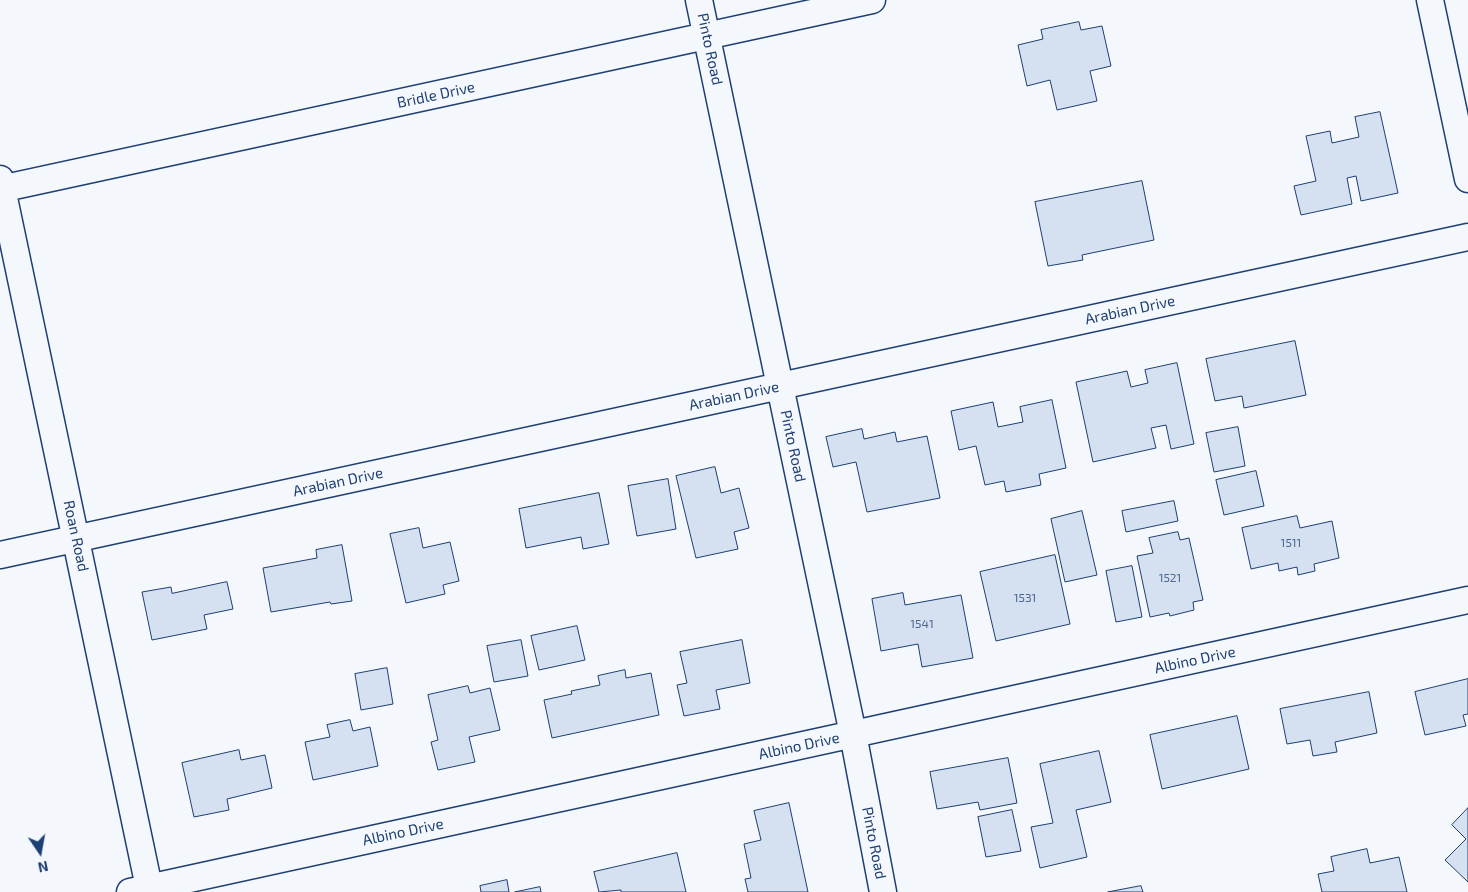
<!DOCTYPE html>
<style>
body{margin:0}
#map{position:relative;width:1468px;height:892px;overflow:hidden;background:#f4f7fb;font-family:"Exo 2",sans-serif}
canvas{display:block}
.north{position:absolute;left:15px;top:827px;width:50px;height:50px;-webkit-text-stroke:4px #f4f7fb;paint-order:stroke;rotate:168deg;font-size:14px;font-weight:700;line-height:20px;text-align:center;color:#1d3f73}
.north::after{content:'';display:block;margin:auto;width:18px;height:22px;background:#1d3f73;clip-path:polygon(50% 0,100% 100%,50% 72%,0 100%)}
</style>
<div id="map">
<canvas width="1468" height="892"></canvas>
<div class="north">N</div>
</div>
<script>
const g = document.querySelector('canvas').getContext('2d');
g.lineJoin = 'round';
function fillPath(path, color) { g.fillStyle = color; g.fill(path, 'evenodd'); }
function stroke(path, color, width, dash) { g.strokeStyle = color; g.lineWidth = width; g.lineCap = dash ? 'butt' : 'round'; g.setLineDash(dash || []); g.stroke(path); }
function label(font, color, halo, rows, align = 'center') {
  g.font = font + ' "Exo 2",sans-serif'; g.lineWidth = 4; g.setLineDash([]); g.textBaseline = 'middle'; g.strokeStyle = halo; g.fillStyle = color; for (const [text, x, y, turn = 0] of rows) {
    g.save(); g.translate(x, y); g.rotate((+turn || 0) * Math.PI / 180); g.textAlign = isNaN(turn) ? turn : align; if (halo) g.strokeText(text, 0, 0); g.fillText(text, 0, 0); g.restore();
  }
}
const building = new Path2D(`
 M1079 22 1081 30 1102 26 1111 66 1090 71 1097 101 1057 110 1050 80 1027 86 1018 45 1043 39 1041 30Z
 M1380 112 1398 193 1361 201 1356 176 1347 178 1352 204 1301 215 1294 186 1316 181 1306 136 1330 131 1332 143 1359 137 1355 117Z
 M1142 181 1154 240 1082 255 1083 260 1048 266 1035 202Z
 M1295 341 1306 395 1244 408 1242 396 1215 401 1206 359Z
 M1177 363 1194 444 1171 449 1166 425 1151 428 1156 448 1093 462 1076 382 1127 371 1131 387 1148 383 1145 370Z
 M1052 400 1066 468 1039 474 1041 485 1006 492 1004 481 985 485 976 446 959 450 951 411 993 402 998 427 1023 422 1020 407Z
 M1238 427 1245 466 1214 472 1206 433Z
 M862 429 864 439 895 432 897 442 927 436 940 498 867 512 856 462 833 467 826 437Z
 M715 467 721 493 739 488 749 528 734 532 738 549 696 558 676 476Z
 M1256 471 1264 506 1224 515 1216 480Z
 M668 479 676 529 637 536 628 486Z
 M599 493 609 544 583 549 581 537 526 548 519 509Z
 M1174 501 1178 521 1126 532 1122 511Z
 M1082 511 1097 575 1065 582 1051 519Z
 M1297 516 1300 528 1332 521 1339 558 1314 564 1315 571 1298 575 1297 567 1279 571 1278 563 1251 569 1242 528Z
 M419 528 423 548 450 542 459 581 443 585 445 594 406 603 390 534Z
 M1178 532 1180 540 1189 538 1203 600 1193 602 1194 610 1170 616 1169 613 1150 617 1137 556 1153 553 1149 538Z
 M342 545 352 601 331 604 330 602 271 612 263 568 317 558 316 550Z
 M1055 555 1070 624 996 641 980 572Z
 M1132 566 1142 617 1116 622 1106 571Z
 M227 582 233 609 204 615 207 629 152 640 142 592 171 587 172 593Z
 M903 593 905 605 961 595 973 658 922 667 918 644 881 651 872 599Z
 M577 626 585 660 539 670 531 636Z
 M521 640 528 676 494 682 487 646Z
 M742 640 750 683 716 690 720 709 684 716 677 685 687 683 680 652Z
 M387 668 393 704 361 710 355 674Z
 M625 670 626 678 651 673 659 715 552 738 544 700 572 694 571 691 600 685 598 676Z
 M1468 679V714L1463 715 1466 726 1425 735 1415 692Z
 M468 686 470 693 490 688 500 730 469 737 475 762 438 770 431 742 438 740 428 695Z
 M1369 692 1377 733 1335 742 1337 752 1313 756 1310 740 1287 744 1280 709Z
 M1237 716 1249 769 1162 789 1150 735Z
 M350 720 353 731 370 727 378 766 313 780 305 742 330 737 327 725Z
 M239 750 241 760 265 755 272 788 227 799 229 810 194 817 182 763Z
 M1099 751 1111 802 1076 810 1087 857 1040 868 1031 827 1053 823 1040 764Z
 M1008 758 1017 803 980 810 978 802 937 809 930 772Z
 M789 803 808 892H748L745 879 751 878 744 844 761 840 754 811Z
 M1468 808V882L1445 860 1466 839 1452 825Z
 M1012 810 1021 851 986 857 978 817Z
 M1367 849 1370 863 1399 857 1407 892H1322L1318 874 1334 871 1331 857Z
 M677 853 686 892H621V890L599 892 594 872Z
 M507 880 509 892H481L480 886Z
 M1141 886 1143 892H1108Z
 M540 887 541 892H515Z`);
fillPath(building, '#d5e0f0');
stroke(building, '#1d3f73', 1);
const minor = new Path2D(`
 M699 0 853 734 883 892
 M1430 0 1468 179
 M0 179 150 892
 M0 189 872 0
 M0 555 1468 237
 M130 892 1468 600`);
stroke(minor, '#1d3f73', 29);
stroke(minor, '#f4f7fb', 26);
label('12px', '#4b6792', null, [
 ["1511",1291,543],
 ["1521",1170,578],
 ["1531",1025,598],
 ["1541",922,624]
]);
label('15px', '#1d3f73', '#f4f7fb', [
 ["Pinto Road",710,49,78],
 ["Bridle Drive",436,95,-12],
 ["Arabian Drive",1130,310,-12],
 ["Arabian Drive",734,396,-12],
 ["Pinto Road",793,446,78],
 ["Arabian Drive",338,482,-12],
 ["Roan Road",76,536,78],
 ["Albino Drive",1195,660,-12],
 ["Albino Drive",799,746,-12],
 ["Albino Drive",403,832,-12],
 ["Pinto Road",874,843,79]
]);
</script>
